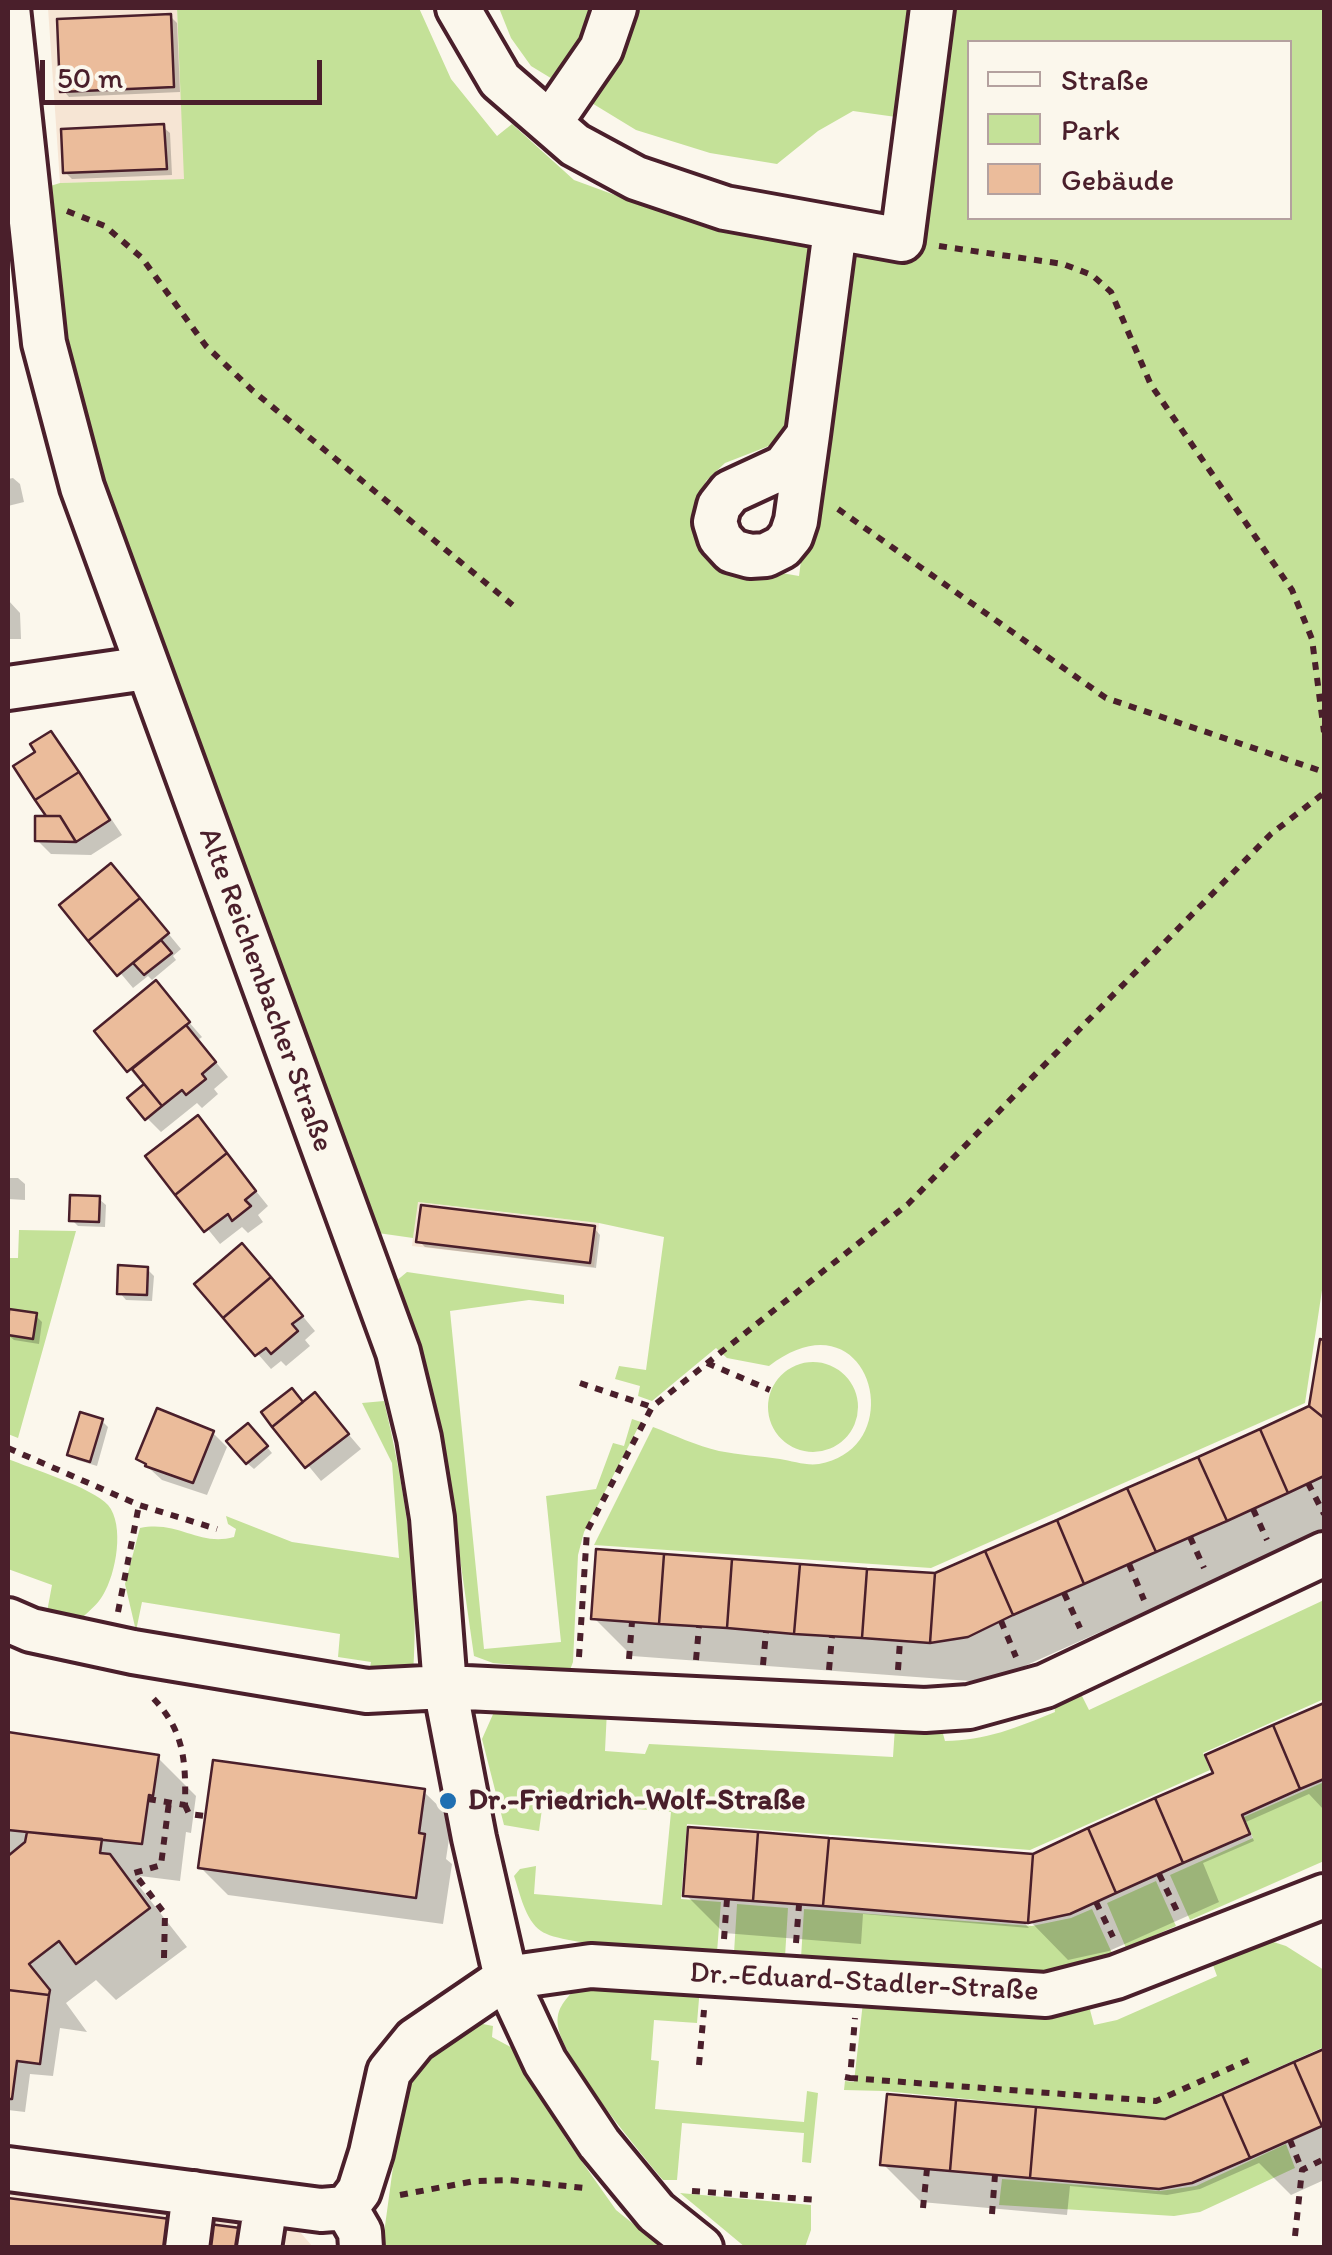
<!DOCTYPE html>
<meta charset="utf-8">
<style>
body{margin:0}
#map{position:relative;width:1332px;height:2255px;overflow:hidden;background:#fbf7ec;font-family:Itim,sans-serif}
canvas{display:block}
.frame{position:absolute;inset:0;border:10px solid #4a1f2b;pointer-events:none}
.legend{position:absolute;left:967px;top:40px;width:325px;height:180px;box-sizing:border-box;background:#fbf7ec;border:2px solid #b4a19f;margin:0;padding:12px 18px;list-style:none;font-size:30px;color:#4a1f2b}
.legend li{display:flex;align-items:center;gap:20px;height:50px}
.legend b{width:50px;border:2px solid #b4a19f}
.scale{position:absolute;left:40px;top:60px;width:282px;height:45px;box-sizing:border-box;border:5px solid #4a1f2b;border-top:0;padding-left:12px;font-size:30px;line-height:35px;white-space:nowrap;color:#4a1f2b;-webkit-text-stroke:8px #fbf7ec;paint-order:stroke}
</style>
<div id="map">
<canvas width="1332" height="2255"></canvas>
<div class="frame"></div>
<ul class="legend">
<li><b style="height:12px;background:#fbf7ec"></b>Straße</li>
<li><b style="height:28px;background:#c4e198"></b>Park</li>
<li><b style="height:28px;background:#ebbc9b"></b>Gebäude</li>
</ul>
<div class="scale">50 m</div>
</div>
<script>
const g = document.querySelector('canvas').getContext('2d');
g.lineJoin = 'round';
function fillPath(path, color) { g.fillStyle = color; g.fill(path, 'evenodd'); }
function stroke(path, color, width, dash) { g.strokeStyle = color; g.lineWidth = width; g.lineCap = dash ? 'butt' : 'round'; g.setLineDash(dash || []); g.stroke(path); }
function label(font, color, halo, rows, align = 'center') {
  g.font = font + ' Itim,sans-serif'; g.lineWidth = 8; g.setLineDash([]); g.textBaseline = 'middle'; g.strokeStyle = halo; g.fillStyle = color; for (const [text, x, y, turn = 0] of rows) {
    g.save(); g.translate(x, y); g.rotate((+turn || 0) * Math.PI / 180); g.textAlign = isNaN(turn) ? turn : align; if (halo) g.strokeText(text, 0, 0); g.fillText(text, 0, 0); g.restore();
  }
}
fillPath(new Path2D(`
 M48 8H177L185 179 60 183Z
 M417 1202 599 1223 594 1267 412 1246Z
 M8 2187 293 2224 313 2247 8 2248Z`), '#f6e5d4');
fillPath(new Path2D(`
 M177 8H419L451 79 497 136 512 124 574 180 661 212 808 242 817 262 795 423 774 444 725 463 706 481 699 504 728 564 799 576 839 270 850 245 905 249 925 121 853 111 818 131 777 164 710 153 636 130 531 66 511 38 499 8H1324V1277L1305 1403 931 1568 594 1545 653 1427C674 1435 697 1446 719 1451 739 1455 760 1456 780 1459 792 1461 807 1466 819 1464 913 1448 870 1289 769 1366L727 1358 716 1348 652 1401 638 1396 640 1386 615 1379 619 1366 646 1370 664 1237 599 1223 418 1202 413 1238 378 1233 210 784 64 369 44 188 60 183 184 179ZM969 42H1290V218H969Z
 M19 1230 76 1231 18 1438 8 1434V1258H18Z
 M407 1272 564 1295V1304L529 1300 450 1311 484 1649 561 1642 546 1496 596 1489 613 1443 624 1446 632 1419 641 1422 584 1532 578 1555 573 1662 570 1670 493 1663 474 1656 443 1440 395 1282Z
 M768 1407a45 45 0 1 1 90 0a45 45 0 1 1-90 0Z
 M384 1401C405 1490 420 1582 413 1674L369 1673 371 1662 338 1657 340 1634 142 1602 136 1631 125 1584 140 1528C179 1520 199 1547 234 1537L236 1529 228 1524 226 1516 292 1542 399 1558 392 1463 362 1403Z
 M8 1459C30 1468 93 1488 108 1505 125 1525 116 1574 103 1595 98 1604 89 1611 82 1618L47 1612 52 1585 8 1569Z
 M1324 1600V1699L1203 1753 1210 1770 1030 1850 687 1824 681 1899 721 1902 717 1952C684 1950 563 1947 541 1931 525 1920 520 1893 514 1876L520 1869 536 1866 534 1894 662 1905 671 1812 543 1801 539 1831 504 1825 482 1739 494 1712 514 1702 607 1710 605 1751 645 1754 649 1744 893 1757 895 1727 942 1730 945 1741C984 1741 1019 1727 1055 1712L1053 1697 1076 1684 1089 1710Z
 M1324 1782V1861L1190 1920 1170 1875 1253 1838 1244 1817Z
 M1156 1881 1176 1926 1126 1948 1107 1903Z
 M737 1904 788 1908 785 1957 734 1953Z
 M804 1909 1032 1926 1071 1918 1092 1909 1112 1953 1046 1972 1005 1974 801 1958Z
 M1267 1940 1286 1946 1324 1970V2047L1164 2118 884 2091 844 2090 845 2081 854 2082 863 2002 1089 2006 1094 2025 1117 2020 1217 1976 1210 1957Z
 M578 1986 700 1987 697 2023 654 2020 651 2060 659 2061 655 2109 804 2122 807 2091 818 2093 811 2163 802 2162 804 2133 682 2123 677 2180H663C639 2151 562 2059 558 2026 555 2008 567 1998 578 1986Z
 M478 2023 493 2026 492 2037 518 2051 566 2139 616 2210 662 2247 382 2248 396 2145 392 2140C401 2100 404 2076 437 2047 451 2034 459 2027 478 2023Z
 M1286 2144 1295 2168 1200 2212 1174 2216 999 2205 1002 2179 1160 2191 1196 2186Z
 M680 2193 811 2205V2230L805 2247H745Z`), '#c4e198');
fillPath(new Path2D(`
 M170 16 177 23 180 92 69 97 63 90Z
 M163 127 170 133 172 175 72 179 65 172Z
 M13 478 20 484 24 502 8 506V479Z
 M8 600 20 613 21 639H8Z
 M50 734 64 748 122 835 91 855 51 854 37 840 50 818 38 753Z
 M124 880 181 949 173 956 176 960 152 980 202 1037 198 1040 228 1077 214 1089 218 1094 202 1108 197 1103 161 1132 147 1118 145 1087 97 1031 156 984 148 976 133 988 63 905Z
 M198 1119 268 1206 258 1215 263 1222 248 1233 242 1227 220 1244 149 1157Z
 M8 1178H18L25 1184V1200L8 1199Z
 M99 1199 106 1205 105 1227 78 1226 72 1220Z
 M594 1228 600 1235 596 1268 425 1247 419 1241Z
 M256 1260 315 1331 305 1340 310 1346 286 1366 281 1361 271 1369 197 1284Z
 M147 1269 154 1276 152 1301 126 1300 120 1293Z
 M8 1311 11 1315H35L42 1322 39 1344 14 1340 8 1335V1341Z
 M1324 1324V1531L1007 1674 970 1681 632 1656 594 1618 936 1576 1311 1408Z
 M315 1395 361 1449 321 1481 264 1412 304 1405Z
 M102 1421 108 1427 97 1466 77 1460 70 1454Z
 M254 1432 272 1453 254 1469 247 1463Z
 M213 1433 227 1447 207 1495 162 1480 139 1459Z
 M1324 1705V1810L1309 1794 1246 1822 1254 1841 1203 1863 1219 1902 1109 1951 1068 1960 1029 1920H1022L1029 1928 863 1914 861 1944 724 1933 686 1895 1036 1857 1217 1774 1208 1756Z
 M8 1736 71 1742 158 1758 196 1796 191 1833 186 1832 180 1881 140 1876 139 1886 187 1947 116 2000 96 1980 66 2003 87 2032 60 2028 53 2076 30 2074 25 2112 8 2110Z
 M424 1792 452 1819 446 1859 452 1864 443 1924 228 1895 200 1867Z
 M1324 2051V2180L1291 2195 1259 2163 1200 2189 1167 2195 1070 2186 1067 2215 921 2202 883 2164 1165 2122Z`), '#0003');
const building = new Path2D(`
 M171 14 174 87 60 92 57 19Z
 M164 124 167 169 63 173 61 129Z
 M51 731 79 772 35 800 13 766 35 752 30 744Z
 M79 772 110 820 76 842 60 816H46L35 800Z
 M35 816H60L76 842 35 841Z
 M111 863 140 898 88 941 59 905Z
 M140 898 169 933 117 976 88 941Z
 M161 940 172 953 144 975 133 963Z
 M156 980 190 1022 127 1072 94 1031Z
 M186 1025 216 1062 202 1074 206 1079 186 1095 182 1090 162 1106 132 1069Z
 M144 1084 162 1106 145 1120 127 1098Z
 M198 1115 227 1153 175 1195 145 1156Z
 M227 1153 256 1191 245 1200 251 1206 232 1221 228 1214 204 1232 175 1195Z
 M70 1195 100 1196 99 1222 69 1221Z
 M421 1205 595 1226 590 1263 416 1242Z
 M242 1243 271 1277 223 1318 194 1284Z
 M118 1265 148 1267 147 1295 117 1294Z
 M271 1277 303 1316 292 1324 298 1331 271 1354 266 1348 255 1356 223 1318Z
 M9 1309 37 1313 33 1339 8 1335Z
 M1320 1339 1324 1340V1418L1309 1406Z
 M292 1388 303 1402 272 1427 261 1412Z
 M315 1392 349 1434 305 1468 272 1427Z
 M1309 1406 1324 1418V1476L1288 1493 1260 1429Z
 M157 1408 214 1431 193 1483 145 1466 146 1464 136 1459Z
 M80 1412 103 1419 90 1462 67 1455Z
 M248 1423 268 1446 246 1464 226 1441Z
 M1260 1429 1288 1493 1227 1521 1198 1457Z
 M1198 1457 1227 1521 1156 1552 1127 1488Z
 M1127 1488 1156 1552 1084 1584 1057 1520Z
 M1057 1520 1084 1584 1013 1615 985 1551Z
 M596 1549 664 1554 659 1624 591 1619Z
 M985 1551 1013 1615 968 1637 930 1643 935 1573Z
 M664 1554 732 1559 727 1628 659 1624Z
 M732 1559 800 1564 794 1634 727 1628Z
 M800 1564 867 1569 862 1638 794 1634Z
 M867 1569 935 1573 930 1643 862 1638Z
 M1324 1703V1779L1300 1789 1273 1725Z
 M1273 1725 1300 1789 1242 1815 1250 1834 1183 1863 1155 1798 1213 1773 1205 1755Z
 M8 1732 159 1755 153 1796 149 1795 142 1844 8 1830Z
 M213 1760 425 1789 419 1833 425 1834 416 1898 198 1868Z
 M1155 1798 1183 1863 1116 1893 1088 1828Z
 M688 1827 758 1832 753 1901 683 1896Z
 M1088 1828 1116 1893 1070 1914 1028 1923 1033 1854Z
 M27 1832 102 1839 100 1853 110 1854 150 1908 76 1964 59 1941 29 1964 50 1990 49 1995 8 1990V1856L25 1842Z
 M758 1832 829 1838 823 1906 753 1901Z
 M829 1838 1033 1854 1028 1923 823 1906Z
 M8 1990 49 1995 40 2064 17 2061 12 2099H8Z
 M1324 2049V2125L1322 2126 1294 2062Z
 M1294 2062 1322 2126 1250 2158 1222 2094Z
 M887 2094 956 2100 950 2171 880 2165Z
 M1222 2094 1250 2158 1192 2183 1159 2189 1030 2178 1036 2107 1165 2119Z
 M956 2100 1036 2107 1030 2178 950 2171Z
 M8 2198 271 2232 269 2248H8Z`);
fillPath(building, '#ebbc9b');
stroke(building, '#4a1f2b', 2.5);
const minor = new Path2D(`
 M8 8 44 343 82 487 398 1352 419 1438 432 1518 445 1687 474 1838 506 1978 545 2062 599 2143 656 2212 701 2248
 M458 8 500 80 575 145 636 178 725 208 902 240 932 8
 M550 123 601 49 615 8
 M808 435 784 467 730 492 719 506 715 522 720 538 732 551 750 556 766 555 782 547 791 536 796 521 808 435 835 230
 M8 688 146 668
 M8 1620 31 1630 133 1652 367 1691 445 1687 925 1710 969 1707 1045 1686 1324 1554
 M8 2169 321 2210 346 2208 359 2191 371 2153 389 2072 415 2040 506 1978 591 1966 1046 1995 1116 1977 1324 1896
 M346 2208 360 2232 361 2248
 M187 2248 194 2193
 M259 2248 266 2203`);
stroke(minor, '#4a1f2b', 50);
stroke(new Path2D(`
 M67 211 105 226 142 258 206 346 252 390 515 607
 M939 246 1063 264 1092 275 1111 292 1151 385 1292 590 1312 639 1324 732
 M838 509 1106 698 1324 772
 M707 1363 770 1390
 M580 1383 652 1407
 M8 1448 139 1505 217 1529
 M1308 1483 1324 1514
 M1253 1509 1267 1540
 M1190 1537 1204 1568
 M1129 1564 1144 1600
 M1064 1593 1080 1628
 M118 1612 139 1505
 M1001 1621 1016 1657
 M579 1657 587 1531 652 1407 908 1204 1271 834 1324 793
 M629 1659 632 1622
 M696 1660 699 1627
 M763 1665 766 1632
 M829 1670 832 1636
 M898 1670 900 1641
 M148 1799 185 1805C186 1760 184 1730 152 1697
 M185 1805 189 1814 205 1816
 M1159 1874 1178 1913
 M1096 1902 1113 1937
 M724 1939 727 1899
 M796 1943 799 1905
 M164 1958 165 1914 134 1873 161 1865 169 1802
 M699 2065 704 2010
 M845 2077 850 2078 855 2018
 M850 2078 1156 2101 1251 2059
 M1290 2140 1302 2170
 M692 2191 819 2200
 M400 2195 475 2181 508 2180 585 2188
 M923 2208 927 2169
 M992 2214 995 2175
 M1295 2236 1302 2170 1324 2159`), '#4a1f2b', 6, [8, 8]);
stroke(minor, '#fbf7ec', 42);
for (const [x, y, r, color] of [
 [448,1801,10,"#1f6fb2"]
]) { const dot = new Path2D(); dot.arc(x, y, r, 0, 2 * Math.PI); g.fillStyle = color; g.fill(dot); stroke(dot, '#fbf7ec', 4); }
label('30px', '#4a1f2b', '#fbf7ec', [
 ["Alte Reichenbacher Straße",265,990,70],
 ["Dr.-Eduard-Stadler-Straße",864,1983,3]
]);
label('bold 30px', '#4a1f2b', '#fbf7ec', [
 ["Dr.-Friedrich-Wolf-Straße",468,1801]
], 'left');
</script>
